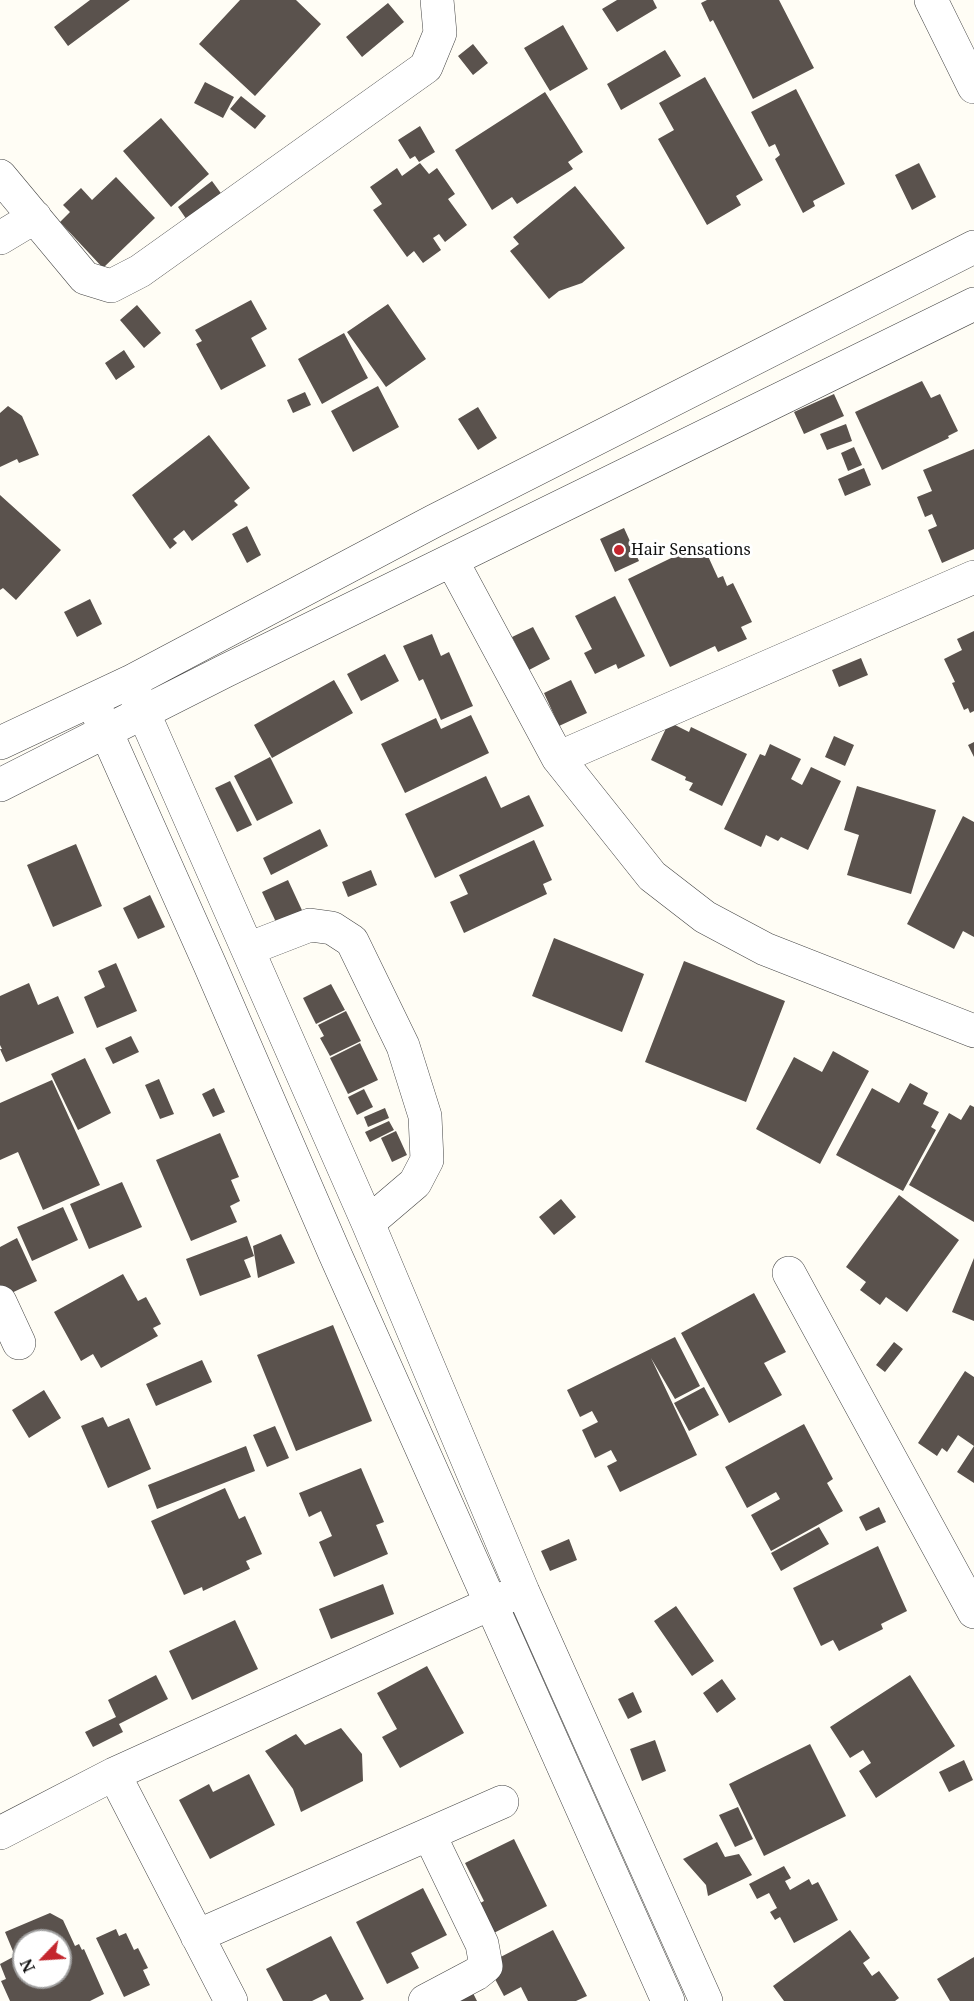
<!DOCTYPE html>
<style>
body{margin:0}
#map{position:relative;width:974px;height:2001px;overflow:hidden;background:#fffdf5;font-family:"Noto Serif",serif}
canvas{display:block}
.north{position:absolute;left:12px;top:1929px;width:60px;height:60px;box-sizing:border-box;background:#fff;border:2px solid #a0a0a0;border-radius:50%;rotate:245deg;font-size:16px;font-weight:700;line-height:24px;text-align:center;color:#111}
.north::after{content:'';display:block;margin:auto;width:21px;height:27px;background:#c4262e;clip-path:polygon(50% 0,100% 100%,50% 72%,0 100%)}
</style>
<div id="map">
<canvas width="974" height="2001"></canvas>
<div class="north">N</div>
</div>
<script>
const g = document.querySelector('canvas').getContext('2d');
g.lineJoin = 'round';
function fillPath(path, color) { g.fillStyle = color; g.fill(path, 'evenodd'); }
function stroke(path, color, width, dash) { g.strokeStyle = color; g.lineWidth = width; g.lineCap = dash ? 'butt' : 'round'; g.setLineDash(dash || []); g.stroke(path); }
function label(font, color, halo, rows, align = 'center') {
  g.font = font + ' "Noto Serif",serif'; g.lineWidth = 6; g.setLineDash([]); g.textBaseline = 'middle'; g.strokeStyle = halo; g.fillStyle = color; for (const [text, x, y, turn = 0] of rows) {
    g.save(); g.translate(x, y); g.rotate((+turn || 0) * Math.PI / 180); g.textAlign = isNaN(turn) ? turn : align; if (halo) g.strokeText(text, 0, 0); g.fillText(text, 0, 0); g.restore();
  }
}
fillPath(new Path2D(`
 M90 0H130L68 46 54 27Z
 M240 0H296L321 24 255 96 199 44Z
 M617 0H653L657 8 617 32 602 9Z
 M707 0H779L814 68 753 99 713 20 710 22 701 3Z
 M388 3 404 22 362 57 346 37Z
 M563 25 588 69 550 91 524 48Z
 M473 44 488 63 473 75 458 56Z
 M665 50 681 76 621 110 607 84Z
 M705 77 763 180 736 196 741 205 707 225 658 139 674 130 659 103Z
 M205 82 234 97 223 118 194 103Z
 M796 89 845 184 813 201 815 206 803 213 775 159 780 155 775 144 769 147 751 112Z
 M545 92 583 152 568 162 573 169 517 204 512 197 492 210 455 150Z
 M241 96 266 116 255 129 230 109Z
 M161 118 209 174 171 207 123 151Z
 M420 126 435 152 419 162 415 156 410 159 398 140Z
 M420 163 429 174 437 168 455 194 448 199 467 225 445 242 439 234 433 238 441 250 423 263 414 251 407 257 373 210 382 204 370 187 397 168 402 176Z
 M919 163 936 197 912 210 895 175Z
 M116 177 155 218 103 268 60 222 70 212 63 205 81 188 92 200Z
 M212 181 223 196 189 223 178 207Z
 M575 186 625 248 582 283 559 291 549 299 510 251 519 244 513 237Z
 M251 300 267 329 251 338 266 366 221 390 196 344 202 341 195 330Z
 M388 304 426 359 386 387 347 332Z
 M137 305 161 333 144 348 120 320Z
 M344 333 368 378 322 404 298 359Z
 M124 350 135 367 116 380 105 363Z
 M922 381 931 398 940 394 958 431 948 436 949 438 882 470 855 412Z
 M378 386 399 427 353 452 331 411Z
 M305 392 311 405 293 413 287 400Z
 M834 394 844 416 804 434 794 412Z
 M8 406 22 416 39 455 19 463 17 459 0 467V413Z
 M478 407 497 438 478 450 458 419Z
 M846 424 852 441 827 450 820 434Z
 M209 435 250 488 234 501 238 505 192 541 184 530 173 539 177 543 170 549 132 495Z
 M854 447 862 465 848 471 841 453Z
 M974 449V549L942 563 928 530 937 526 932 514 925 517 917 497 932 491 923 470Z
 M864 468 871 485 845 496 838 479Z
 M0 495 61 550 16 600 3 588 0 590Z
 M247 526 261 555 247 563 232 534Z
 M624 528 639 561 615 572 600 539Z
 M702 543 718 578 723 576 727 586 733 583 752 622 741 627 747 639 718 652 715 646 670 667 628 579Z
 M615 596 645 656 618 669 616 664 595 674 584 653 592 649 575 616Z
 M90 599 102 624 77 637 64 612Z
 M533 627 550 659 529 670 512 637Z
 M974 631V711L970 713 968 708 964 710 952 683 955 682 944 659 962 650 957 639Z
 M432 634 441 656 449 652 473 706 441 720 423 679 419 681 403 646Z
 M385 654 399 681 361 701 347 674Z
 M861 658 868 675 839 687 832 670Z
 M334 680 353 713 272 758 254 725Z
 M571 680 587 713 559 726 544 693Z
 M471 715 489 753 405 793 381 744 436 718 441 729Z
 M669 722 689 732 691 727 747 754 722 806 689 790 693 783 685 780 686 777 651 760Z
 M834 736 854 745 845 766 825 757Z
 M974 742V757L968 745Z
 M770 744 801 759 791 779 802 785 811 767 841 781 808 850 781 837 778 841 766 835 761 847 724 829 760 754 765 756Z
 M270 757 293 803 257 821 234 776Z
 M486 776 501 808 529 795 544 826 435 878 405 814Z
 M230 781 252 825 237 832 215 788Z
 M857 786 936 810 911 894 847 875 859 835 844 830Z
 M963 816 974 822V937L963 931 954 949 907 924Z
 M320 829 328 846 271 875 263 858Z
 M534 840 552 880 543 884 547 894 464 933 450 902 468 894 459 875Z
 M76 844 102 906 53 927 27 865Z
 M371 870 377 885 348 897 342 882Z
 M288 880 307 921 281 933 262 892Z
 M150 895 165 927 138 939 123 908Z
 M554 938 644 974 622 1032 532 996Z
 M684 961 785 1001 746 1102 645 1062Z
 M116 963 137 1011 97 1028 84 997 105 987 98 971Z
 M29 983 38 1005 58 996 74 1033 6 1062 0 1049H2L0 1045V996Z
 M331 984 345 1010 316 1024 303 998Z
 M346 1011 361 1041 330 1056 320 1038 324 1036 318 1025Z
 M131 1036 139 1052 113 1064 105 1048Z
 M360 1043 378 1080 348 1094 330 1058Z
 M833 1051 869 1071 820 1164 756 1129 794 1057 822 1072Z
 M85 1058 111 1113 78 1130 51 1074Z
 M159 1079 174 1114 160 1119 145 1085Z
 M52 1080 100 1185 43 1210 18 1152 0 1160V1103Z
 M910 1083 928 1093 923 1104 939 1112 931 1127 936 1130 903 1191 836 1155 872 1088 899 1103Z
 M214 1088 225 1112 213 1117 202 1094Z
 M364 1089 373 1107 357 1115 348 1097Z
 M970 1105 974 1107V1222L909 1185 949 1113 961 1120Z
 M385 1108 389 1118 368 1127 364 1117Z
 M389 1121 394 1130 370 1142 365 1132Z
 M396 1131 407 1155 392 1162 381 1138Z
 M220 1133 239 1177 231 1180 240 1201 230 1206 237 1222 191 1241 156 1160Z
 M122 1182 142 1227 89 1249 70 1204Z
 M899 1195 959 1240 907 1312 886 1297 880 1305 860 1290 866 1282 846 1267Z
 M561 1199 576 1217 554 1235 539 1217Z
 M63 1207 78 1240 32 1261 17 1227Z
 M281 1234 295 1263 258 1278 253 1246Z
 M247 1236 254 1256 244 1260 251 1277 200 1296 186 1259Z
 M17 1238 37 1281 5 1296 0 1285V1247Z
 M974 1258V1321L952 1312Z
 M123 1274 138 1301 146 1297 161 1324 153 1328 158 1336 101 1368 93 1354 81 1361 54 1312Z
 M754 1293 786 1352 764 1363 782 1395 729 1423 681 1333Z
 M333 1325 372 1421 296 1451 257 1355Z
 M675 1337 700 1386 675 1399 651 1358 697 1455 620 1492 607 1466 617 1461 611 1450 595 1458 582 1430 598 1422 592 1411 580 1417 567 1390Z
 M894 1342 903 1349 885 1372 876 1365Z
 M202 1360 212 1382 156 1406 146 1384Z
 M965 1371 974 1377V1446L958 1435 947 1452 942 1448 937 1456 918 1443Z
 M704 1387 719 1415 689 1431 674 1403Z
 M44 1390 61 1418 29 1438 12 1410Z
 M103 1417 108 1427 129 1418 151 1469 108 1488 81 1426Z
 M804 1424 833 1479 827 1483 843 1511 771 1551 751 1515 780 1499 776 1492 747 1508 725 1467Z
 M275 1426 289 1458 267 1467 253 1435Z
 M246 1446 255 1471 157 1509 148 1485Z
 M974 1446V1483L957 1472Z
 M361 1468 384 1522 376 1525 388 1554 334 1577 319 1542 332 1536 321 1511 309 1517 299 1493Z
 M225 1488 239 1519 245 1516 262 1554 246 1561 250 1569 203 1591 202 1587 184 1595 151 1521Z
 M879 1507 886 1522 866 1531 859 1517Z
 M819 1527 829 1544 781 1571 771 1553Z
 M569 1539 577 1560 550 1571 541 1551Z
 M878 1546 907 1611 881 1624 883 1629 839 1651 833 1640 821 1646 793 1588Z
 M383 1584 394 1614 331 1639 319 1609Z
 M676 1606 714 1661 692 1676 654 1621Z
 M235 1620 258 1669 192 1700 169 1651Z
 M427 1666 464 1733 400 1768 382 1737 397 1729 377 1693Z
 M156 1675 168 1699 119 1724 123 1732 93 1747 85 1732 116 1717 108 1700Z
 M910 1675 955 1746 876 1798 859 1771 871 1763 863 1750 850 1758 830 1727Z
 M722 1679 736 1699 717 1713 703 1693Z
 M633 1692 642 1712 628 1719 618 1699Z
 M341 1728 362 1754 363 1781 301 1812 293 1789 265 1751 296 1734 305 1745Z
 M655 1740 666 1771 642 1781 630 1749Z
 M810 1744 846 1816 764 1856 729 1784Z
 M964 1760 973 1780 949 1792 939 1772Z
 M249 1774 275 1825 210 1859 179 1800 209 1784 213 1792Z
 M738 1807 753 1839 735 1847 719 1815Z
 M514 1839 547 1906 482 1939 467 1910 484 1901 465 1863Z
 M717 1842 725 1857 739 1854 752 1875 708 1896 706 1885 683 1859Z
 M784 1866 791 1878 785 1881 790 1890 809 1879 812 1885 818 1882 838 1920 794 1943 780 1917 775 1920 770 1912 777 1908 769 1893 757 1899 749 1884Z
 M423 1888 447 1935 411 1953 419 1968 387 1984 356 1922Z
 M50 1913 63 1920 75 1946 79 1944 82 1950 84 1949 104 1994 90 2001H10L1 1981 6 1979 0 1964 15 1956 5 1932ZM24 1941H60V1977H24Z
 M116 1929 119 1936 126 1933 134 1950 138 1948 148 1968 143 1970 150 1985 124 1997 96 1938Z
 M553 1930 587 1996 576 2001H528L521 1987 504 1996 487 1964Z
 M850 1930 870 1958 863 1963 872 1976 879 1971 899 1998 895 2001H784L773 1986Z
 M331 1936 364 1999 360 2001H330L326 1994 312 2001H283L266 1969Z
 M974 1957V2001H950L937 1979Z
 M470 1987 477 2001H445Z`), '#5a524d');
const minor = new Path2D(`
 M931 0 974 87
 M0 176 85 278 111 286 140 271 426 67 440 33 437 0
 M0 238 35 217
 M452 561 558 758 652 876 705 917 765 949 974 1031
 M130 682 368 1223 523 1592 706 2001
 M92 700 210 965 335 1254 668 2001
 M0 743 130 682 434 521 974 247
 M558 758 974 577
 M0 785 225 671 974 304
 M248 949 310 925 332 928 352 941 403 1046 425 1116 427 1160 415 1183 368 1223
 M789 1273 974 1612
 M0 1302 19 1343
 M114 1774 231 2001
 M0 1833 114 1774 492 1603 512 1595
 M197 1936 502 1802
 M425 2001 476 1974 486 1966 482 1944 429 1834`);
stroke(minor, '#444', 34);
stroke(minor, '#fff', 33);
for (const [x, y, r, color] of [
 [619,550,6,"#c4262e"]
]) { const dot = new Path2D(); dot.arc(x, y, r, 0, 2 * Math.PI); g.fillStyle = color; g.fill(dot); stroke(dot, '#fff', 2); }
label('16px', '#111', '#fff', [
 ["Hair Sensations",631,550]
], 'left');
</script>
